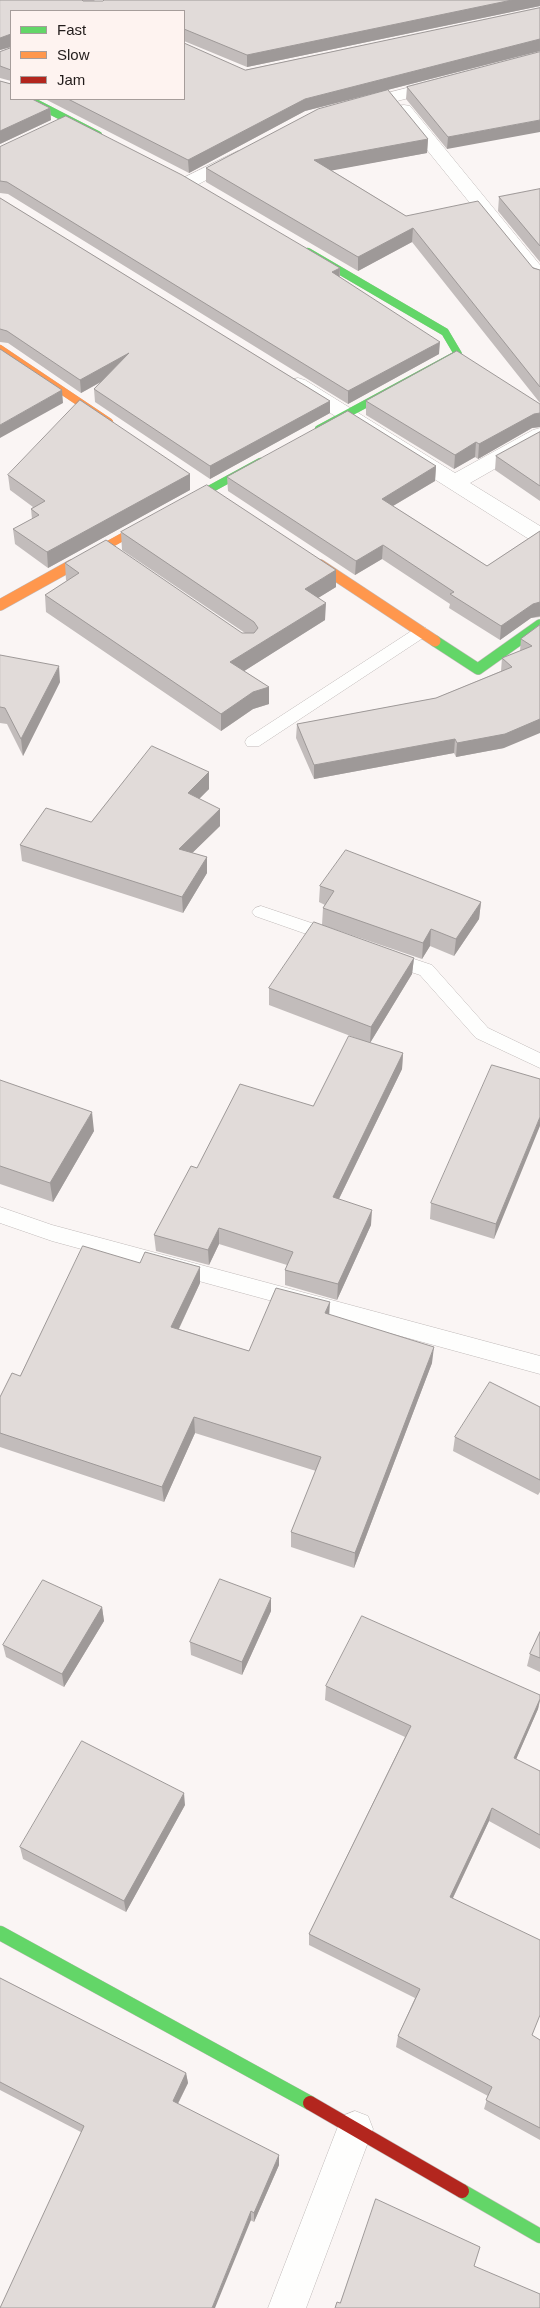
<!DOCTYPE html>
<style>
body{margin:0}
#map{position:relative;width:540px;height:2308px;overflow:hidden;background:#faf5f4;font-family:Arial,sans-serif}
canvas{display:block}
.legend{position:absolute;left:10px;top:10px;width:175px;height:90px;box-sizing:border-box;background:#fef3f0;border:1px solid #a69d9b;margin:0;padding:6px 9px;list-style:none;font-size:15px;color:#221c1b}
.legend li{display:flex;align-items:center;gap:10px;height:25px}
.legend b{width:25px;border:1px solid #a69d9b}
</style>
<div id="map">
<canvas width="540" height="2308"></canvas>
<ul class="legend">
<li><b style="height:6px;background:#63d668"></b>Fast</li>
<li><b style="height:6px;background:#ff974d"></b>Slow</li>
<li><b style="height:6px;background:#b3261e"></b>Jam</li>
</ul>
</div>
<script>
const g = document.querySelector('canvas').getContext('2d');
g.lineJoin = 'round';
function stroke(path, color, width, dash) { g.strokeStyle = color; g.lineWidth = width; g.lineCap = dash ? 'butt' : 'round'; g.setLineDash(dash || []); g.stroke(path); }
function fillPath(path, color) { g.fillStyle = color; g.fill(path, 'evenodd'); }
const lane = new Path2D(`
 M421 627 426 628 429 632 426 636 259 746H247L245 742 247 738 416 628Z
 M261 906 338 932 341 937 338 942 332 943 255 916 252 912 255 908Z
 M390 951 432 965 488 1028 540 1053V1068L476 1038 420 975 384 963 381 958 384 953Z
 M0 1207 52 1225 540 1356V1374L52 1241 0 1223Z`);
const street = new Path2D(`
 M442 79 448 80 451 84 448 88 358 111 352 110 349 106 352 102Z
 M404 105 410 106 540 265V283L533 281 398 114 395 110 398 106Z
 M238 151 244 152 247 156 244 160 195 186H183L180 182 183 178Z
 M298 378 305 380 455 473 533 430 540 428V443L470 483 540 526V543L532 541 291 388 288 384 291 380Z
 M355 2111 368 2116 373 2129 306 2308H268L342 2116Z`);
const fastFar2 = new Path2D(`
 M28 99 98 135
 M308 252 445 332 458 354 319 429
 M146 524 260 462`);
const fastFar1 = new Path2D(`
 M435 641 478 669 540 625`);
const fast = new Path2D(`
 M0 1933 310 2103
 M462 2191 540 2236`);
const slowFar1 = new Path2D(`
 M0 349 109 422
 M306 556 322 566
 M70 566 146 524`);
const slow = new Path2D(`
 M320 565 435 641
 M0 605 72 565`);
const jam = new Path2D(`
 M310 2103 462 2191`);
stroke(lane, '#c0bab9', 1);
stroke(street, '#c0bab9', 1);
stroke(fastFar2, '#c0bab9', 8);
stroke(fastFar1, '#c0bab9', 12);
stroke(fast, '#c0bab9', 15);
stroke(slowFar1, '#c0bab9', 8);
stroke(slow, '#c0bab9', 12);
stroke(jam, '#c0bab9', 15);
fillPath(lane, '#fefefd');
fillPath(street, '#fefefd');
stroke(fastFar2, '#63d668', 8);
stroke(fastFar1, '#63d668', 11);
stroke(fast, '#63d668', 14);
stroke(slowFar1, '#ff974d', 8);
stroke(slow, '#ff974d', 11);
stroke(jam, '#b3261e', 14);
fillPath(new Path2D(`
 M0 0H95L94 1 540 0V6L247 67 184 41V11L11 47 0 50Z
 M540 8V51L305 111 189 173 45 99H184L245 70Z
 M11 48V99L50 108 51 120 0 144V81L11 84V81L0 78V52Z
 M540 52 447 149 406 99 407 87Z
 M428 139 427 153 331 170 406 216 540 270V403L412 242 358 271 206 182V168Z
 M0 147 340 268V277L439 354 348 404 8 194 0 193Z
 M540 189V262L498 211 499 197Z
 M0 198 330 401V413L210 479 95 402 94 389 101 382 81 393 8 343 0 342Z
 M366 401 540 404V427L532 428 478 459 475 457 454 469 366 415Z
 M540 432V501L495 470 496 456Z
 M436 466 435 481 393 506 487 566 540 531V617L531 618 500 640 449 608 450 604 382 559 355 575 228 491 227 477Z
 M190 474V490L48 568 15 544 13 529 32 519 31 509 33 507 10 490 8 475Z
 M121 532 336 587 318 598 325 620 244 671 269 687V704L253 709 221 731 46 612 45 595 67 581 66 580 65 563 242 633H245L122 550Z
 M540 624 504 748 456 757 454 753 314 779 296 738 297 724 436 698 501 671 502 658 520 651 521 639Z
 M0 655 60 682 23 756 7 724 0 723Z
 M209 772V789L199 799 220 826 192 853 207 857V873L183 913 22 861 20 845 91 822Z
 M320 886 481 902 479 919 454 956 430 946 422 959 322 925 323 908 325 905 319 902Z
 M414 958 412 974 370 1043 403 1053 402 1069 339 1199 371 1225 337 1300 285 1285V1270L287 1265 219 1244 209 1265 156 1251 154 1235 197 1168 313 1106 361 1040 269 1005V988Z
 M540 1079 494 1239 430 1219 431 1203Z
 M0 1080 94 1131 53 1202 0 1184Z
 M200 1283 179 1329 249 1351 329 1315 432 1363 354 1568 291 1547V1532L316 1471 195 1433 164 1502 0 1447V1397L20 1376Z
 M540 1407V1492L538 1495 453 1451 455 1437Z
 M102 1607 104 1621 64 1687 6 1657 3 1645Z
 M271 1611 242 1675 191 1655 190 1642Z
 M540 1632V1672L527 1666 530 1654Z
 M326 1686 540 1695V1701L538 1709 516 1759 540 1771V1849L489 1821 453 1898 532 2036 540 2040V2140L484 2109 488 2096 396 2047 398 2036 415 1998 309 1945V1934L405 1737 325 1700Z
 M185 1805 126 1912 23 1859 20 1847Z
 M0 1978 186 2073 188 2083 178 2104 279 2165 254 2222 0 2090Z`), '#c2bcbb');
fillPath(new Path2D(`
 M512 0H540V6L247 67V55Z
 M11 34V47L0 50V38Z
 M540 39V51L305 111 189 173 188 160 305 99Z
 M50 108 51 120 0 144V131Z
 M540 120V132L447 149 448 137Z
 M428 139 427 153 313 174 314 160Z
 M413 228 412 242 358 271V257Z
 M340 268 339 281 332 272Z
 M440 342 439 354 348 404V391Z
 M129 353V366L81 393 80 380Z
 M62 390 63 403 0 438V425Z
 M330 401V413L210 479V466Z
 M540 413V427L532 428 478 459 479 444 534 414Z
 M476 442 475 457 454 469 455 455Z
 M436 466 435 481 381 513 382 499Z
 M190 474V490L48 568 47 552Z
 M383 545 382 559 355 575 356 561Z
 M336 570V587L305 606V589Z
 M540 602V616L531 618 500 640 501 626 533 604Z
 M326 603 325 620 230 680V662Z
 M59 666 60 682 23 756 21 739Z
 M269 687V704L253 709 221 731V714L253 692Z
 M540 719V733L504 748 456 757 457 743Z
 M455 739 454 753 314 779V765Z
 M209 772V789L189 809 188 793Z
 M220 809V826L180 865 179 849Z
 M207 857V873L183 913 182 897Z
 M481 902 479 919 454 956 456 939Z
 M431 929 430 946 422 959 423 943Z
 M414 958 412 974 370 1043 371 1027Z
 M403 1053 402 1069 332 1213 333 1197Z
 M92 1112 94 1131 53 1202 50 1183Z
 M540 1117V1126L494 1239 496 1224Z
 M372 1210 371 1225 337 1300 338 1284Z
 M219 1228V1244L209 1265 208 1250Z
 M200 1267V1283L172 1343 171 1327Z
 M330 1302 329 1318 325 1313Z
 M434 1347 432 1363 354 1568 355 1553Z
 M194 1417 195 1433 164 1502 162 1487Z
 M271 1598V1611L242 1675V1662Z
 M102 1607 104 1621 64 1687 62 1674Z
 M540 1699 538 1709 511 1771 514 1758Z
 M184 1793 185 1805 126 1912 124 1901Z
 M492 1808 489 1821 448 1908 450 1897Z
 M186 2073 188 2083 174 2111 173 2101Z
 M279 2155V2165L254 2222V2213Z
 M251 2211V2220L215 2308H212Z`), '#9e9998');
const building = new Path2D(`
 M0 0H82L83 1H103L104 0H512L247 55 184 29V11H11V44V34L0 38Z
 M540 8V39L305 99 188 160 68 99H184V43L245 70Z
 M11 48V70L0 66V52Z
 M540 52V120L448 137 407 87Z
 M11 74V99H32L50 108 0 131V81L11 84Z
 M388 90 428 139 314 160 406 216 478 201 533 268 540 270V387L413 228 358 257 206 168 318 109Z
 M66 116 182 175 340 268 332 272 440 342 348 391 7 182 0 181V147Z
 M540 189V246L499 197Z
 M0 198 330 401 210 466 94 389 129 353 80 380 7 331 0 329Z
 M0 349 62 390 0 425Z
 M457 351 540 404V413L534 414 479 444 476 442 455 455 366 401Z
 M80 400 190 474 47 552 13 529 39 515 31 509 45 501 8 475Z
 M348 411 436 466 382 499 487 566 540 531V602L533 604 501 626 450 594 454 592 383 545 356 561 227 477Z
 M540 432V486L496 456Z
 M207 485 336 570 305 589 326 603 230 662 269 687 253 692 221 714 45 595 79 573 65 563 106 540 242 633H254L258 628 254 622 121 532Z
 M540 625V719L505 734 457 743 455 739 314 765 297 724 436 698 512 667 502 658 532 646 521 639Z
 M0 655 59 666 21 739 5 708 0 707Z
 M152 746 209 772 188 793 220 809 179 849 207 857 182 897 20 845 46 808 91 822Z
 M346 850 481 902 456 939 431 929 423 943 323 908 334 891 320 886Z
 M314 922 414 958 371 1027 269 988Z
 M349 1036 403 1053 333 1197 372 1210 338 1284 285 1270 293 1252 219 1228 208 1250 154 1235 191 1166 197 1168 240 1084 313 1106Z
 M492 1065 540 1079V1117L496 1224 431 1203Z
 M0 1080 92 1112 50 1183 0 1166Z
 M83 1246 140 1263 145 1252 200 1267 171 1327 249 1351 276 1288 330 1302 325 1313 434 1347 355 1553 291 1532 321 1457 194 1417 162 1487 0 1433V1397L12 1373 20 1376Z
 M490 1382 540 1407V1480L455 1437Z
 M220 1579 271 1598 242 1662 190 1642Z
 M43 1580 102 1607 62 1674 3 1645Z
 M362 1616 540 1695V1699L514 1758 540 1771V1835L492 1808 450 1897 540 1940V2015L532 2035 540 2040V2128L486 2100 492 2087 398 2036 420 1989 309 1934 411 1726 326 1686Z
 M540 1632V1658L530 1654Z
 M82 1741 184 1793 124 1901 20 1847Z
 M0 1978 186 2073 173 2101 279 2155 254 2213 251 2211 212 2308H0L84 2126 0 2082Z
 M376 2199 480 2247 474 2266 540 2294V2308H335L337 2302 340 2303Z`);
fillPath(building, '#e1dbd9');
stroke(building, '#9e9998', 1);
</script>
